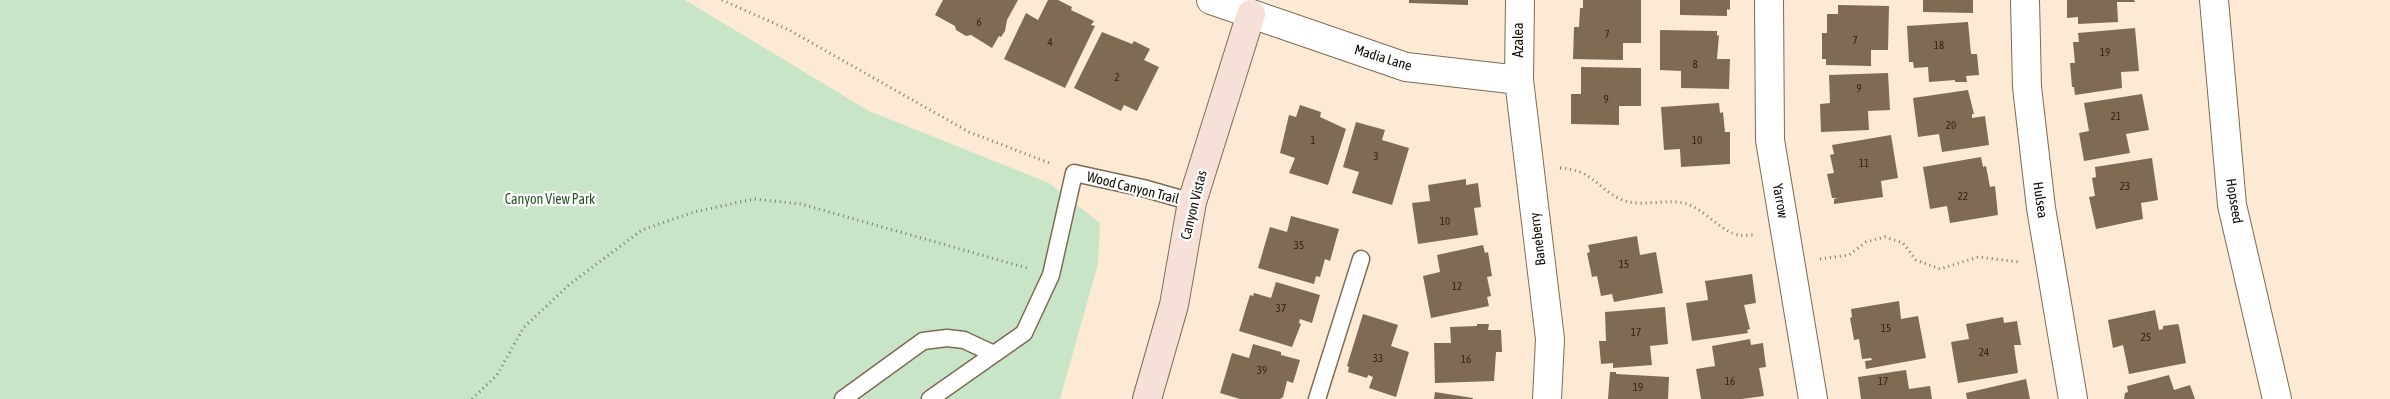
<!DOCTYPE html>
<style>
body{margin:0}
canvas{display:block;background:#fcead4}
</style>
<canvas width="2390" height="399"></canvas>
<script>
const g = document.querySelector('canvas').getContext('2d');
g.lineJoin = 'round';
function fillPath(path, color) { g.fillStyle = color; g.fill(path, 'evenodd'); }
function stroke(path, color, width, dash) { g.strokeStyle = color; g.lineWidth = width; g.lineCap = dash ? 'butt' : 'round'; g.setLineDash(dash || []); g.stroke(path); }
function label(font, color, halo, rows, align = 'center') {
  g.font = font + ' "Asap Condensed",sans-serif'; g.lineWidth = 4.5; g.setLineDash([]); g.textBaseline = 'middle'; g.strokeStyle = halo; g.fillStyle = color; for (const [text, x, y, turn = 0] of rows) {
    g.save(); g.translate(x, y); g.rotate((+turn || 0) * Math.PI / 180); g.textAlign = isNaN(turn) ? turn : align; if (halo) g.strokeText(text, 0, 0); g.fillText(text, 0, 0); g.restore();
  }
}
fillPath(new Path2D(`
 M0 0H685L869 111 1049 183 1100 223 1098 264 1060 399H0Z`), '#c8e6c7');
fillPath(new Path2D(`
 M943 0H1018L1007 20 1005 31 1001 37 999 36 992 48 971 35 966 36 956 30 955 26 935 15Z
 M1048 0H1058L1072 7 1071 10 1094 21 1091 25 1095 26 1065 88 1004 59 1026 13 1038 20Z
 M1409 0H1468V5L1409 3Z
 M1583 0H1641V43H1623V60L1573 59 1574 27H1579L1580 8H1583Z
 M1680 0H1730V10L1727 9V16L1680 15Z
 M1923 0H1973V13L1923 12Z
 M2067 0H2134L2135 2H2117L2118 22 2078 24V17L2067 18Z
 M1838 5 1889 6 1888 50H1871V66L1826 65V59H1822V33H1827V14H1838Z
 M1968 22 1971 54H1977L1979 75 1966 76 1967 82H1955V80L1929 82 1928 67 1914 68 1913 62H1909L1907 26Z
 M2135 28 2139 71 2121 72 2122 88 2075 95 2074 87H2072L2070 63H2075L2073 42H2079L2078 33Z
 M1660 30 1717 31V36L1719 35 1717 59H1730L1729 89 1681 88V71L1660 70Z
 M1102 32 1132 44 1134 41 1150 49 1144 60 1159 67 1137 111 1124 105 1121 111 1074 88Z
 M1581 67 1641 68V106H1619V125L1571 124V94H1581Z
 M1888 73 1890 110 1868 111 1869 130 1821 132 1820 104 1830 103 1829 75Z
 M1968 90 1974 114H1972V118L1985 116 1989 145 1942 152 1939 134 1918 137 1913 98Z
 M2142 94 2149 130 2126 134 2130 153 2084 161 2079 133 2089 131 2084 103Z
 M1719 103 1720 113 1723 112 1725 132H1730V164L1681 167 1680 149 1664 150 1661 107Z
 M1300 105 1321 112 1320 117 1346 129 1328 185 1289 173 1295 158 1280 153 1289 115 1296 117Z
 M1356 122 1385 130 1382 140 1409 148 1392 205 1352 193 1359 172 1343 167Z
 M1891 135 1898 178 1881 181 1883 197 1834 204V199L1838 198H1832L1827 174 1834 173 1830 155 1834 154 1832 145Z
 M1981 157 1983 167 1986 166 1990 187 1995 186 1998 215 1950 223 1947 206 1930 209 1923 167Z
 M2152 158 2158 200 2141 203 2143 219 2096 229 2089 197 2095 196 2092 178 2096 177 2095 167Z
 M1466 179V185L1478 183 1481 207 1474 208 1478 235 1418 244 1412 203 1430 201 1428 185Z
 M1291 216 1339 229 1330 261 1325 259 1320 277 1316 276 1314 284 1258 268 1270 227 1287 232Z
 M1637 236 1640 255 1656 252 1663 293 1614 302 1612 294 1601 296 1597 276 1592 277 1587 253 1590 252 1588 245Z
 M1483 245 1485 253 1488 252 1492 276 1487 277 1491 296 1487 297 1489 306 1431 318 1423 276 1440 272 1437 255Z
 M1752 274 1756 303 1744 305 1750 329 1747 330 1748 333 1692 341 1686 303 1708 300 1705 281Z
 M1276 282 1320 295 1312 323 1300 319 1299 323 1301 324 1292 347 1239 331 1250 295 1253 296 1254 293 1271 298Z
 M1899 301 1901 319 1918 316 1926 358 1866 369 1865 361 1872 360 1871 358 1862 359 1859 339 1854 340 1850 318 1852 317 1851 309Z
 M1665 307 1668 344 1650 346 1652 365 1613 368V363L1601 364 1599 341H1606L1605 312Z
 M2155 310 2159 330 2163 329V326L2178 324 2179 326 2186 363 2129 374 2123 345 2113 348 2108 320Z
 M1363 314 1398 325 1391 346 1409 352 1396 397 1369 388 1373 377 1368 375 1367 378 1348 372 1349 367 1347 366Z
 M2003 317 2004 323 2017 321 2021 345H2014L2018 373 1958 383 1951 342 1969 339 1966 324Z
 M1477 324H1489L1488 330H1501L1502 352H1496L1494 381 1435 383 1434 343H1451L1450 327 1477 326Z
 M1750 339 1751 345 1763 343 1766 367 1759 368 1764 396 1742 399H1701L1696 369 1715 366 1712 346Z
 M1253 344 1281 352V355L1300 360 1293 383 1287 381 1283 397 1280 399H1240L1220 393 1232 353 1249 358Z
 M1906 370 1909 389 1930 386 1932 399H1861L1858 377Z
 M1610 372H1616V374L1669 377 1668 399H1608Z
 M2169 375 2174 390 2190 385 2195 399H2124L2125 393 2128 392 2127 386Z
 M2026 379 2030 399H1967L1966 393Z
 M1435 392 1473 398V399H1434Z`), '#816a53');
const lane = new Path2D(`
 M843 399 923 341 947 338 964 340 994 354
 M930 399 1024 333 1051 275 1074 173 1143 188 1192 202
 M1317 399 1361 259`);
const street = new Path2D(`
 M1211 0 1406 67 1519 80
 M1520 0 1519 80 1550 339 1547 399
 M1769 0 1770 140 1813 399
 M2025 0 2027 87 2041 208 2073 399
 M2214 0 2232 205 2277 399`);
const secondary = new Path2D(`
 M1147 399 1174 305 1192 202 1251 14`);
stroke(lane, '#7e6a52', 19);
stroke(street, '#7e6a52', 30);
stroke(secondary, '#7e6a52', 30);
stroke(new Path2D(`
 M722 0 789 30 969 132 1052 164
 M1560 168C1592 170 1595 186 1620 199 1641 209 1666 197 1687 204 1705 210 1723 233 1739 235 1744 236 1750 235 1755 235
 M1820 259 1849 255 1866 242 1885 237 1903 243 1916 260 1940 269 1978 257 2019 262
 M472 399 497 375 524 327 570 284 642 230 694 212 754 199 801 204 1027 268`), '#827667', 3, [1, 4]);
stroke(lane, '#fff', 16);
stroke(street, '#fff', 28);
stroke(secondary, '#f5e1d8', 28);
label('11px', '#2e2418', null, [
 ["6",979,23],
 ["7",1607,35],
 ["7",1855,41],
 ["4",1050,43],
 ["18",1939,46],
 ["19",2105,53],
 ["8",1695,65],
 ["2",1117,78],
 ["9",1859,89],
 ["9",1606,100],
 ["21",2116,117],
 ["20",1951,126],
 ["1",1313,141],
 ["10",1697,141],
 ["3",1376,157],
 ["11",1864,164],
 ["23",2125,187],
 ["22",1963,197],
 ["10",1445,222],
 ["35",1299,246],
 ["15",1624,265],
 ["12",1457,287],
 ["37",1281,309],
 ["15",1886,329],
 ["17",1636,333],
 ["25",2146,338],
 ["24",1984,353],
 ["33",1378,359],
 ["16",1466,360],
 ["39",1262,371],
 ["16",1730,382],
 ["17",1883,382],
 ["19",1638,388]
]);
label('14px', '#130c04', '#fff', [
 ["Azalea",1519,40,-90],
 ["Madia Lane",1383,58,17],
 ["Wood Canyon Trail",1133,188,14],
 ["Hulsea",2040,200,82],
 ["Yarrow",1780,201,80],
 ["Hopseed",2234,201,81],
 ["Canyon Vistas",1194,205,-76],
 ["Baneberry",1538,239,-97]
]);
label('14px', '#2a562c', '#fff', [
 ["Canyon View Park",550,200]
]);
</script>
